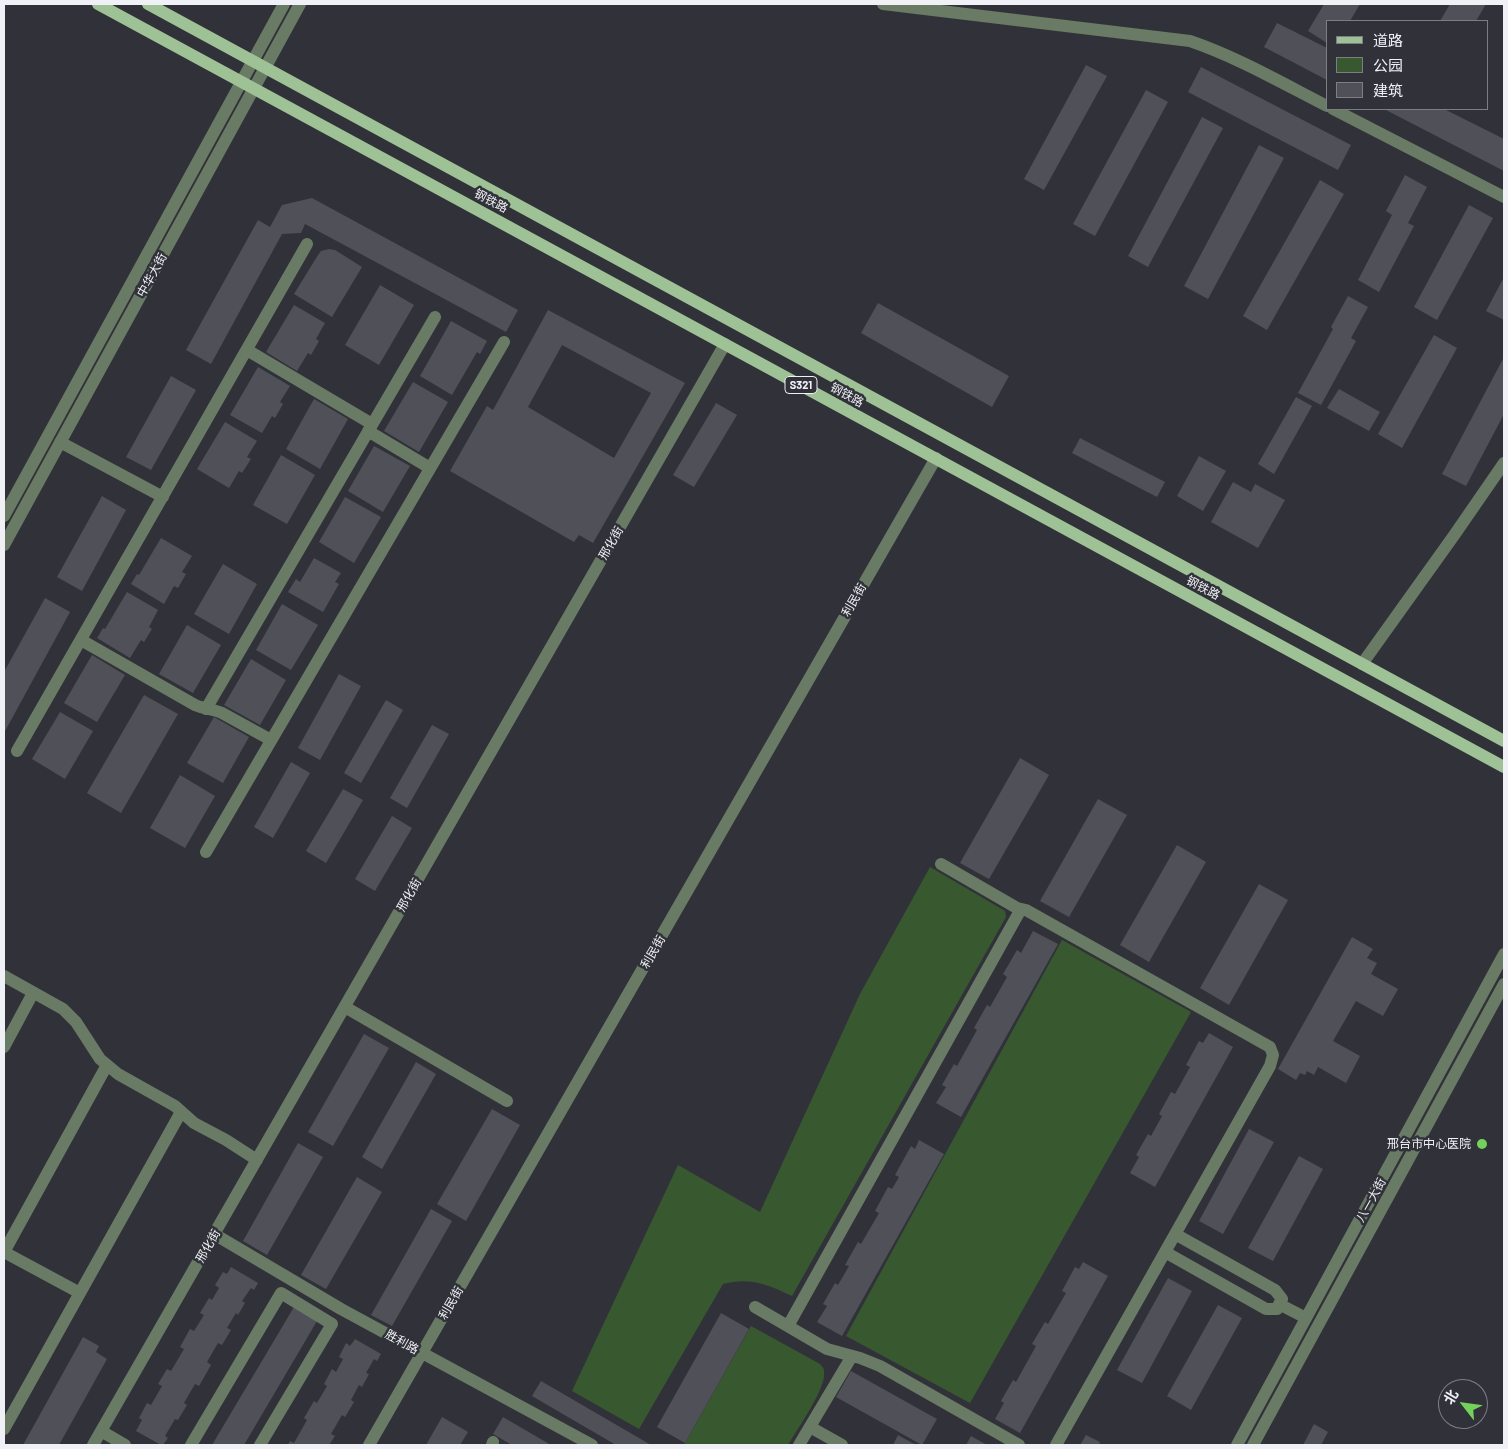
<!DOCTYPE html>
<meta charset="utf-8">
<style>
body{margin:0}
#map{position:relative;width:1508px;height:1449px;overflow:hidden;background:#313239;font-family:Barlow,"Noto Sans SC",sans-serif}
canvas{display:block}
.frame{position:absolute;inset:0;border:5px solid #f0f1f6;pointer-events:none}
.legend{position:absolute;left:1326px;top:20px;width:162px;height:90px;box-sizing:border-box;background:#313239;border:1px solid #7d7e85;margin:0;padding:6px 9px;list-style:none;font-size:15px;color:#f0f1f6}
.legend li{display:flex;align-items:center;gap:10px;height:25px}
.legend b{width:25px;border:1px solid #7d7e85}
.north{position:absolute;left:1438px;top:1379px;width:50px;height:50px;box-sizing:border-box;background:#313239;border:1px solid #7d7e85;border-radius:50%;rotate:300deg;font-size:14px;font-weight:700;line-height:20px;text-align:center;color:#f0f1f6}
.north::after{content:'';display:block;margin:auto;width:18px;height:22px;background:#74d25c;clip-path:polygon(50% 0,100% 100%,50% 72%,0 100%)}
</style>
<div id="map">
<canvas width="1508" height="1449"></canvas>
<div class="frame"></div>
<ul class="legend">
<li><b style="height:6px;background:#9ec295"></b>道路</li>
<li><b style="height:14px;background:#385930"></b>公园</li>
<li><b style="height:14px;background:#505058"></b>建筑</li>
</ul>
<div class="north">北</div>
</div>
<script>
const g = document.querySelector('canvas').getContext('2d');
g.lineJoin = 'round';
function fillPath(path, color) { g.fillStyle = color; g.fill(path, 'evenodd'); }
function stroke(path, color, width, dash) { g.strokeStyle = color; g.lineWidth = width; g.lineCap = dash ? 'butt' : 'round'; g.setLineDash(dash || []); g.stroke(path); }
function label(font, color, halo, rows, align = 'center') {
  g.font = font + ' Barlow,"Noto Sans SC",sans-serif'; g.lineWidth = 5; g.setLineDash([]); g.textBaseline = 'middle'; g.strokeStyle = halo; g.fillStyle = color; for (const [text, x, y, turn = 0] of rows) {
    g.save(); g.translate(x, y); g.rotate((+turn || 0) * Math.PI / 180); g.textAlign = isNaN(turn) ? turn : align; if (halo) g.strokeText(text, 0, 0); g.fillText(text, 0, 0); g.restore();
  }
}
fillPath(new Path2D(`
 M930 867 1000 908 1005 911 1006 917 792 1296C767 1284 750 1277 723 1284L639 1429 572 1391 678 1165 760 1212 860 994Z
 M1062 940 1191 1012 970 1403 846 1336Z
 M751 1326 820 1364C822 1367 824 1368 824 1371 827 1388 797 1429 788 1445H684Z`), '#385930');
fillPath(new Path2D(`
 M1324 4H1360L1350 21H1327V43L1308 31Z
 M1450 4H1486L1476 21H1440Z
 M1277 23 1327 48V80L1264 47Z
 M1086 65 1107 76 1044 190 1024 179Z
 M1201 67 1351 145 1338 170 1188 92Z
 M1146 90 1168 102 1095 236 1073 224Z
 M1384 109H1444L1504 139V171Z
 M1202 117 1223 128 1148 267 1128 256Z
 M1259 145 1284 158 1208 299 1184 286Z
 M1405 175 1427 187 1408 223 1414 226 1379 292 1358 280 1392 215 1386 211Z
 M1320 180 1344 194 1267 330 1243 316Z
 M312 198 518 310 506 332 305 224 301 233 282 234 211 364 186 350 258 220 270 227 282 205Z
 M1469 205 1493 218 1437 320 1414 307Z
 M329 249 335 250 362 267 332 317 294 294 318 255 321 251Z
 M1504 277V320L1486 311Z
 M380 285 414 305 379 365 345 345Z
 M1348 296 1368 307 1351 338 1356 341 1321 405 1298 393 1333 329 1331 327Z
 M878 303 1009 376 992 407 861 333Z
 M294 305 325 323 316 339 319 341 311 355 308 353 297 371 266 352Z
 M548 310 685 383 593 543 579 535 574 542 450 471 487 406 493 410ZM562 345 651 393 614 458 528 407Z
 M451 321 487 341 480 354 477 352 452 395 420 376Z
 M1434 335 1457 348 1402 448 1378 434Z
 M1504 357V414L1466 486 1442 474Z
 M258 367 290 386 280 402 283 404 275 418 272 416 262 433 230 415Z
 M171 376 196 390 151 470 126 457Z
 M413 382 448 402 419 452 384 431Z
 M1339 389 1380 412 1369 431 1327 408Z
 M1296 397 1312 406 1274 474 1258 464Z
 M314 399 348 419 320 469 286 449Z
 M716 403 737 415 694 487 673 475Z
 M225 422 257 441 247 457 251 459 242 473 239 471 229 488 197 469Z
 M1080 438 1165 482 1157 497 1072 453Z
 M374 446 410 466 383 512 348 491Z
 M281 455 315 475 287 524 253 505Z
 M1199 456 1226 471 1203 511 1177 496Z
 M1233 482 1251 492 1255 484 1285 500 1258 548 1211 522Z
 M102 496 126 510 82 591 57 577Z
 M345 497 381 517 354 563 319 542Z
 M161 538 192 556 182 572 186 574 178 588 174 586 164 604 131 584 137 574 139 575Z
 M314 558 341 573 335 582 339 584 323 612 288 592 296 579 300 582Z
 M223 564 257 584 229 634 194 614Z
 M127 592 158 610 149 627 152 629 144 642 141 640 130 658 97 638 103 628 105 629Z
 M45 598 70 612 4 733V672Z
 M282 604 318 625 291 670 256 650Z
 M187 625 221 645 193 693 159 674Z
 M92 655 125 675 97 722 64 703Z
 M251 659 286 680 260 725 224 705Z
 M339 674 361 686 320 760 298 748Z
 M144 695 178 714 121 813 87 793Z
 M386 700 403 710 361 783 344 773Z
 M60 712 93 731 65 779 32 759Z
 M214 717 249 737 223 783 187 763Z
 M432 725 449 734 407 808 390 798Z
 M1020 758 1049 775 989 879 960 863Z
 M291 762 310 773 273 838 254 827Z
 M180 775 215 796 185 848 150 828Z
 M343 789 363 800 326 863 306 851Z
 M1098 799 1127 815 1069 917 1040 901Z
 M392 816 412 828 375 891 355 879Z
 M1177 845 1206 862 1149 962 1120 945Z
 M1259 884 1288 900 1229 1005 1200 988Z
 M1033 931 1058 944 961 1117 936 1103 946 1087 942 1085 954 1064 957 1066 977 1030 974 1028 987 1005 990 1007 1007 977 1003 974 1017 950 1021 953Z
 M1352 937 1373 949 1367 958 1377 963 1371 974 1398 989 1383 1016 1356 1001 1333 1041 1360 1056 1346 1083 1318 1067 1314 1075 1307 1071 1305 1075 1300 1073 1296 1080 1278 1069Z
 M1209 1033 1233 1047 1155 1187 1130 1173 1139 1157 1136 1155 1148 1134 1151 1136 1162 1116 1159 1114 1171 1092 1175 1094 1190 1067 1186 1065 1199 1041 1203 1043Z
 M364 1034 389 1048 333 1146 308 1132Z
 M416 1062 436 1074 382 1169 362 1157Z
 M492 1109 520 1125 466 1221 437 1204Z
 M1249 1129 1274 1142 1223 1234 1199 1221Z
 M919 1140 944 1154 842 1336 817 1322 827 1306 823 1304 835 1283 838 1285 849 1266 845 1265 858 1242 861 1244 879 1213 875 1211 888 1187 892 1189 899 1177 895 1175 911 1146 915 1149Z
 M298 1143 323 1157 267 1255 243 1241Z
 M1299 1156 1323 1169 1273 1261 1248 1248Z
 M357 1177 382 1192 326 1289 301 1275Z
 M431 1209 452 1221 392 1326 371 1315Z
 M1083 1262 1108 1276 1020 1433 995 1419 1004 1403 1001 1401 1013 1380 1016 1382 1036 1346 1032 1344 1045 1322 1048 1324 1066 1293 1062 1291 1075 1267 1079 1269Z
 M231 1267 258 1283 254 1290 251 1288 242 1301 245 1303 238 1315 236 1313 227 1328 231 1330 222 1345 218 1343 207 1362 211 1365 199 1386 195 1384 184 1403 187 1405 178 1420 175 1419 165 1436 168 1438 163 1445H161L136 1431 142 1420 139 1418 147 1403 151 1405 162 1386 158 1384 167 1369 171 1371 184 1349 180 1347 190 1329 194 1331 204 1315 200 1313 209 1298 212 1300 219 1288 215 1285 223 1272 227 1274Z
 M1168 1278 1192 1291 1142 1383 1117 1370Z
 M1218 1305 1242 1318 1191 1410 1167 1396Z
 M294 1307 317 1321 244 1445H212Z
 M721 1313 749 1329 685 1443 657 1427Z
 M83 1337 99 1346 96 1352 107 1359 59 1445H23Z
 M355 1339 381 1354 377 1361 374 1359 366 1373 369 1374 362 1387 359 1385 351 1400 354 1402 345 1417 342 1415 331 1434 335 1436 329 1445H288L290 1441 294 1443 307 1420 304 1418 314 1401 317 1403 327 1386 324 1384 332 1369 336 1372 343 1359 339 1357 346 1343 350 1346Z
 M851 1371 937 1419 922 1445 836 1397Z
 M541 1381 651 1445H616L532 1396Z
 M442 1417 468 1432 460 1445H426Z
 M503 1417 551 1445H512L493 1434Z
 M1314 1424 1328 1432 1321 1445H1303Z
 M898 1435 916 1445H893Z
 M1086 1435 1100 1442 1099 1445H1080Z
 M971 1436 987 1445H966Z`), '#505058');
stroke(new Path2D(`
 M883 4 1190 41C1237 57 1282 83 1327 106
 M1333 109 1504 197
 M247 350 372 424
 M368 431 430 468
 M60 442 163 497
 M4 516 284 4
 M4 545 300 4
 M81 640 195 705C204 709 213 709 222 713L271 740
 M1362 664 1455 534 1504 463
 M206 709 435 317
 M17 751 307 244
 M206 852 504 342
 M941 864 1017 908 1026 910 1270 1047 1273 1055 1270 1066 1056 1445
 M4 976 63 1009 76 1022 100 1059 118 1074 175 1106 194 1123 226 1140 257 1160
 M345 1007 507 1101
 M4 1047 33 993
 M214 1234 341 1309 592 1445
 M4 1252 107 1065
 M4 1252 80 1293
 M1165 1252 1266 1309H1277L1282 1299 1275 1290 1175 1234
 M1279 1304 1306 1318
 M755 1307 827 1349 860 1358 880 1366 1019 1445
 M788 1326 1021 909
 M810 1427 842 1445
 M4 1429 181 1112
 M101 1431 125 1445
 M93 1445 725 344
 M191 1445 281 1293 332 1324 260 1445
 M369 1445 936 458
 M492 1445 493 1442
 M799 1445 852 1356
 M1237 1445 1504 954
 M1253 1445 1504 984`), '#697b65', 12);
stroke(new Path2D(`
 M98 4 1504 767
 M148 4 1504 741`), '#9ec295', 12);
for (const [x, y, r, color] of [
 [1482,1144,6,"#74d25c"]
]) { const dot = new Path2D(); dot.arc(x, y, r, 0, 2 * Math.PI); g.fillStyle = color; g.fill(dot); stroke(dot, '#313239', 2); }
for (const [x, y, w] of [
 [801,385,32]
]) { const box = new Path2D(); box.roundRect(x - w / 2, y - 8.5, w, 17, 4); g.fillStyle = '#313239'; g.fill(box); stroke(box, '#f0f1f6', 1); }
label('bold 11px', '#f0f1f6', null, [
 ["S321",801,385]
]);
label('12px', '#f0f1f6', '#313239', [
 ["钢铁路",491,201,28],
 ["中华大街",152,275,-61],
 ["钢铁路",847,395,29],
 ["邢化街",611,543,-60],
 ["钢铁路",1203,588,28],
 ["利民街",854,600,-60],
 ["邢化街",409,895,-60],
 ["利民街",653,952,-60],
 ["八一大街",1371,1200,-61],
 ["邢化街",208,1246,-60],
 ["利民街",451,1303,-60],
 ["胜利路",402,1342,29]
]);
label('12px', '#f0f1f6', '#313239', [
 ["邢台市中心医院",1471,1144]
], 'right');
</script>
